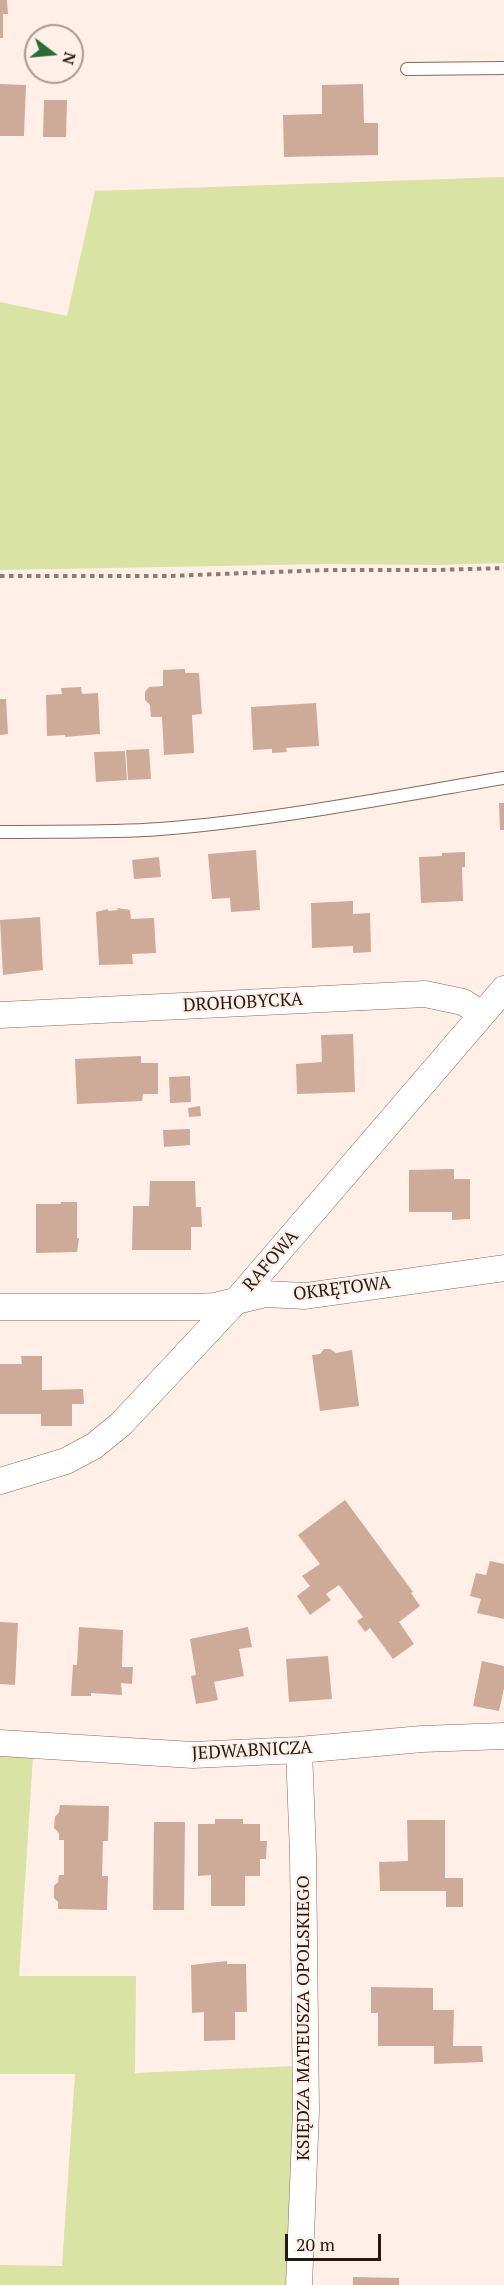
<!DOCTYPE html>
<meta charset="utf-8">
<style>
body{margin:0}
#map{position:relative;width:504px;height:2285px;overflow:hidden;background:#ffefe7;font-family:"PT Serif",serif}
canvas{display:block}
.north{position:absolute;left:24px;top:24px;width:60px;height:60px;box-sizing:border-box;background:#ffefe7;border:2px solid #a89992;border-radius:50%;rotate:106deg;font-size:16px;font-weight:700;line-height:24px;text-align:center;color:#261812}
.north::after{content:'';display:block;margin:auto;width:21px;height:27px;background:#286c36;clip-path:polygon(50% 0,100% 100%,50% 72%,0 100%)}
.scale{position:absolute;left:285px;top:2234px;width:96px;height:27px;box-sizing:border-box;border:3px solid #261812;border-top:0;padding-left:8px;font-size:18px;line-height:21px;white-space:nowrap;color:#261812;-webkit-text-stroke:4px #ffefe7;paint-order:stroke}
</style>
<div id="map">
<canvas width="504" height="2285"></canvas>
<div class="north">N</div>
<div class="scale">20 m</div>
</div>
<script>
const g = document.querySelector('canvas').getContext('2d');
g.lineJoin = 'round';
function fillPath(path, color) { g.fillStyle = color; g.fill(path, 'evenodd'); }
function stroke(path, color, width, dash) { g.strokeStyle = color; g.lineWidth = width; g.lineCap = dash ? 'butt' : 'round'; g.setLineDash(dash || []); g.stroke(path); }
function label(font, color, halo, rows, align = 'center') {
  g.font = font + ' "PT Serif",serif'; g.lineWidth = 4.5; g.setLineDash([]); g.textBaseline = 'middle'; g.strokeStyle = halo; g.fillStyle = color; for (const [text, x, y, turn = 0] of rows) {
    g.save(); g.translate(x, y); g.rotate((+turn || 0) * Math.PI / 180); g.textAlign = isNaN(turn) ? turn : align; if (halo) g.strokeText(text, 0, 0); g.fillText(text, 0, 0); g.restore();
  }
}
fillPath(new Path2D(`
 M504 177V563L438 565 327 564 0 570V302L67 316 95 191Z
 M0 1754 33 1756 19 1976H136L135 2073 296 2066 292 2285H0V2265L62 2266 75 2074H0Z`), '#d8e3a4');
fillPath(new Path2D(`
 M0 0H7L8 14H3V38H0Z
 M0 84 26 85 24 136H0Z
 M363 84 364 123H378V155L284 157 283 115 322 114V85Z
 M44 100H67L66 137H43Z
 M185 669V673H199L202 714 192 715 194 753 164 755 162 717H151L150 705 145 700V692L149 687 163 686V670Z
 M81 687 82 694 98 693 100 734 65 737V735L47 736 46 695 62 694 61 688Z
 M0 699H6L8 734 0 735Z
 M316 703 319 746 286 748 287 752 272 753V749L253 750 251 707Z
 M149 749 151 779 128 780 126 750Z
 M125 751 127 780 96 782 94 752Z
 M499 803H504V830H500Z
 M256 850 260 910 231 912 230 898 212 899 208 854Z
 M465 852V867H462L463 901 421 903 419 857 442 856V853Z
 M159 857 161 877 134 879 132 860Z
 M353 901V914L370 913 371 952 353 953V946L312 948 311 903Z
 M117 908 130 910 131 919 154 918 156 953 132 954 133 964 99 965 96 912 108 909V911L118 910Z
 M40 917 43 970 3 975 0 920Z
 M353 1034 355 1092 297 1094 296 1064 322 1062 321 1035Z
 M141 1056V1063H158V1094H143L142 1101 77 1104 75 1059Z
 M190 1076 191 1102 170 1103 169 1077Z
 M200 1106 201 1116 189 1117 188 1108Z
 M190 1129V1145L164 1147 163 1130Z
 M454 1169V1179H470V1219L452 1220V1212H409V1170Z
 M150 1181H195L196 1207H201L202 1227H191V1250H132L133 1206H149Z
 M61 1202H77V1238H79L77 1252 36 1253V1204H61Z
 M324 1349H330L336 1353 352 1350 359 1406 320 1411 312 1355 320 1354Z
 M21 1356H42V1390L83 1389 84 1404H72V1426H41V1414H0V1364H22Z
 M345 1500 413 1592 411 1593 420 1606 399 1622 414 1644 393 1659 370 1628 365 1632 357 1621 363 1617 339 1585 326 1594 331 1600 310 1615 297 1596 310 1586 302 1576 320 1564 298 1535Z
 M490 1561 504 1564V1619L477 1613 481 1599 470 1596 476 1573 486 1575Z
 M0 1622 18 1623 15 1685 0 1684Z
 M79 1627 123 1630 122 1667H133L132 1684 121 1683 122 1695 91 1693V1696H71L73 1665H77Z
 M248 1627 252 1647 239 1649 244 1676 214 1682 218 1700 196 1704 191 1676 196 1675 190 1639Z
 M328 1656 332 1699 289 1702 286 1659Z
 M482 1661 504 1666V1688L499 1711 473 1706Z
 M60 1805 109 1806 108 1841H103L102 1876H108L107 1910 58 1909V1902L54 1898V1886L58 1882 59 1875H64V1840H59V1833L54 1828 55 1817 59 1812Z
 M215 1819H243V1824H260V1841H267L266 1859H260V1876H245V1906H211V1875L198 1876V1824H215Z
 M407 1820H445V1878H463V1907H446V1891H380L379 1862 408 1861Z
 M154 1822H185L184 1910H153Z
 M227 1961V1964H246L247 2012H235V2040L204 2041V2012L192 2013 191 1965Z
 M371 1987 433 1988V2010H454L453 2046H482L483 2062 434 2064V2046H378V2013H371Z
 M353 2277 399 2278V2285H353Z`), '#ceaa98');
const lane = new Path2D(`
 M407 69 504 68
 M0 832C53 831 107 833 160 829 276 820 390 797 504 778`);
const street = new Path2D(`
 M0 1015 425 994 463 1002 482 1014
 M0 1307H196L215 1306 265 1294 305 1296 504 1268
 M0 1481 66 1461 94 1446 121 1424 236 1301 504 989
 M0 1743 193 1755 299 1750 422 1739 504 1736
 M299 1750 303 1854 306 2111 299 2285`);
stroke(lane, '#896857', 14);
stroke(street, '#896857', 27);
stroke(new Path2D(`
 M0 576H168L328 570H437L504 568`), '#8b7c75', 4, [4.5, 4.5]);
stroke(lane, '#fff', 12);
stroke(street, '#fff', 26);
label('18px', '#261812', '#ffefe7', [
 ["DROHOBYCKA",243,1003,-3],
 ["RAFOWA",271,1261,-49],
 ["OKRĘTOWA",342,1289,-7],
 ["JEDWABNICZA",252,1751,-3],
 ["KSIĘDZA MATEUSZA OPOLSKIEGO",304,2018,-90]
]);
</script>
